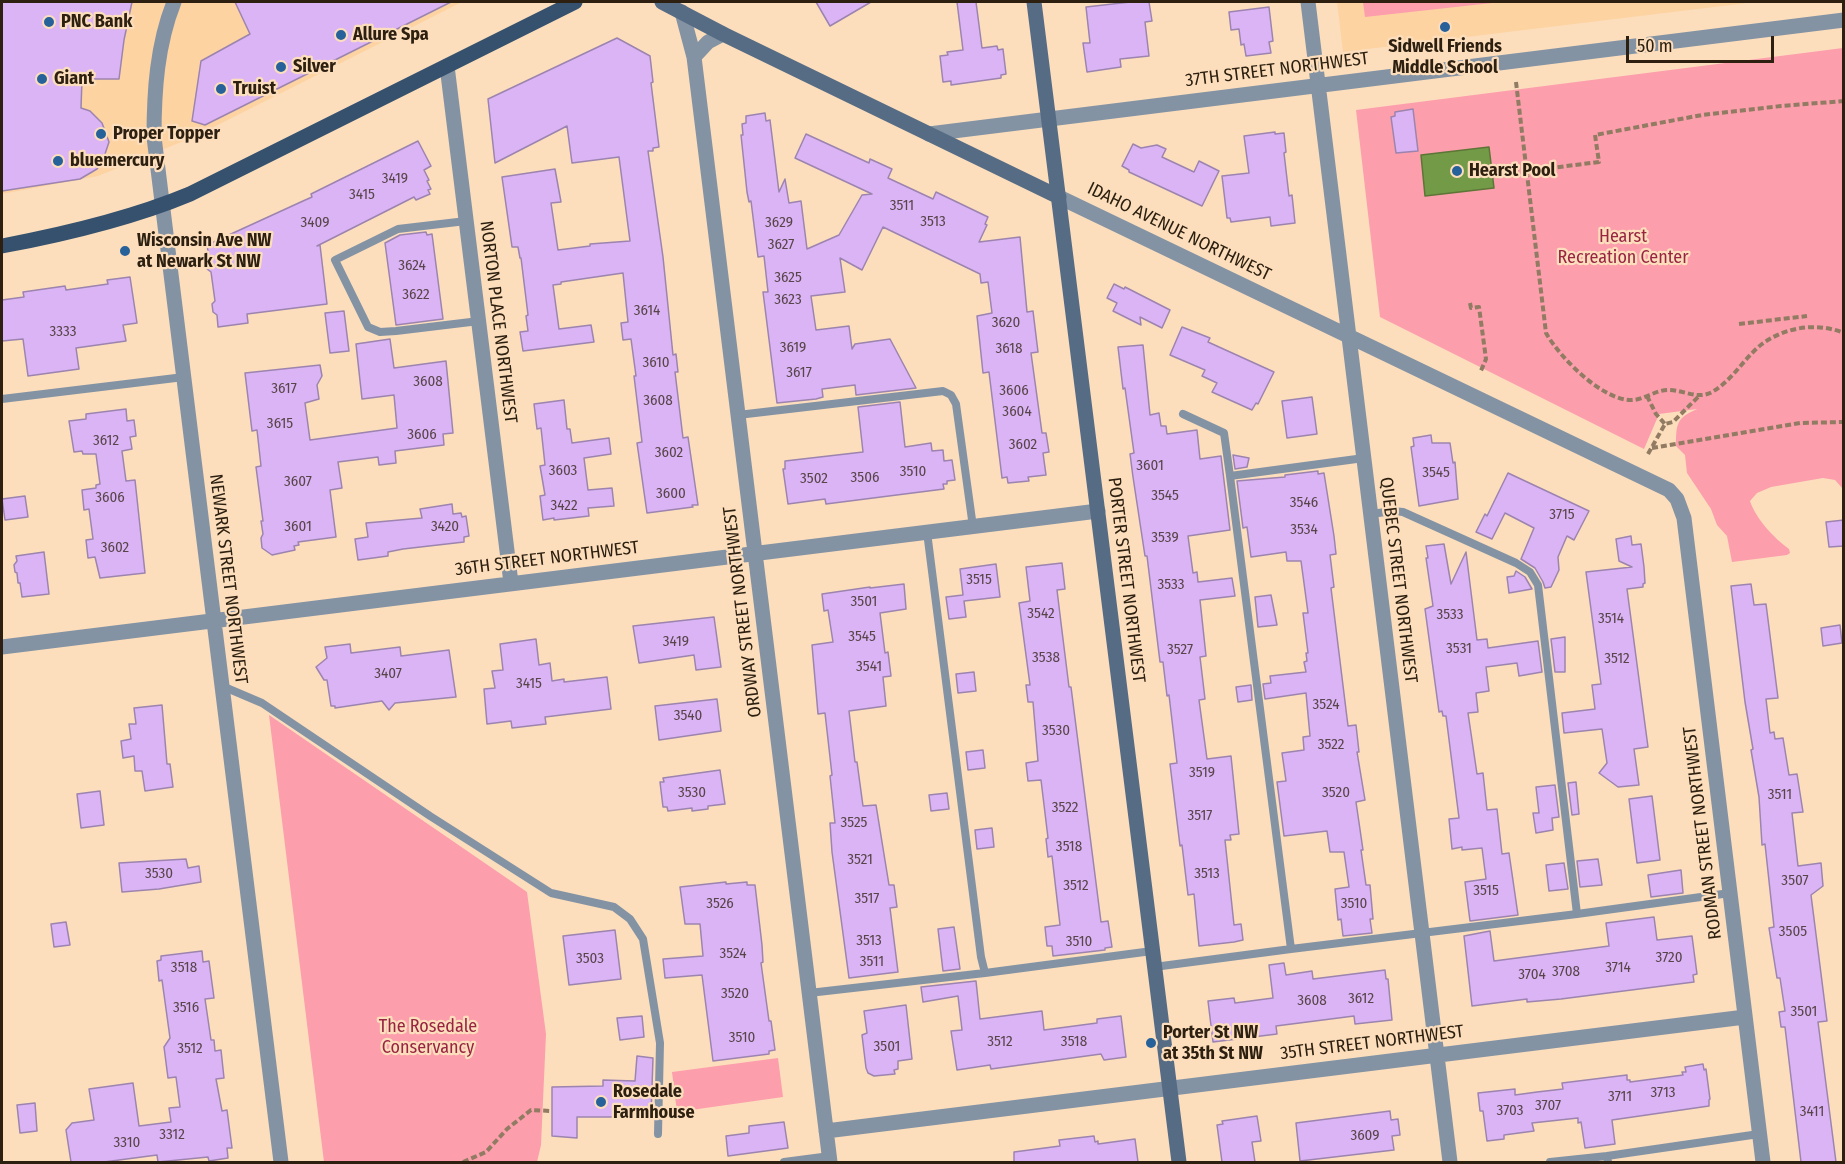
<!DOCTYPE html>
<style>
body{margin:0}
#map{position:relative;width:1845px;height:1164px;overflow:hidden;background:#fcdebd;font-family:"Fira Sans Condensed",sans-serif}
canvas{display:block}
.frame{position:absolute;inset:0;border:3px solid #2d2010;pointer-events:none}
.scale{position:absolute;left:1626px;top:36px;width:148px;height:27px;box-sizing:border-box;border:3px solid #2d2010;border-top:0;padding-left:8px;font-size:18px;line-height:21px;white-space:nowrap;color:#2d2010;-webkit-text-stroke:4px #fcdebd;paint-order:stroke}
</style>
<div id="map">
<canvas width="1845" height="1164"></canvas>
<div class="frame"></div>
<div class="scale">50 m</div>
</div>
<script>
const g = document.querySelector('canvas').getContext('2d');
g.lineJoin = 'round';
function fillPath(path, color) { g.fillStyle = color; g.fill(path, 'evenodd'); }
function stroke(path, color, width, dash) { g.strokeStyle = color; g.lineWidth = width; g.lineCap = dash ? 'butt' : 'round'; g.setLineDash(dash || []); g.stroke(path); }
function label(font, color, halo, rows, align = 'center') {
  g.font = font + ' "Fira Sans Condensed",sans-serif'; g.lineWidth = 4.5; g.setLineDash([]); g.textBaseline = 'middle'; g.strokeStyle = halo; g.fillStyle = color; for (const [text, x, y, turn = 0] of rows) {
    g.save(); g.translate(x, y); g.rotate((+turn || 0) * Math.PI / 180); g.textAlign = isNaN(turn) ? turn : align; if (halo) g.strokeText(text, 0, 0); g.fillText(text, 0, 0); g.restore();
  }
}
fillPath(new Path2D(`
 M2 2H462L196 136 98 176 2 194Z
 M1337 2H1756L1343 52Z`), '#fdd3a2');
fillPath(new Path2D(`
 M1363 2H1501L1365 17Z
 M1843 48V489L1835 480 1823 478 1771 487 1757 493 1750 501C1756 519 1774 538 1789 549L1790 553 1787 555 1732 562 1727 536 1717 525 1711 509 1687 473 1685 455 1676 446C1676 423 1677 418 1697 409L1659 414 1644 449 1380 317 1356 110Z
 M269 715 527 892 546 1034 541 1145 537 1162H324Z
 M778 1058 783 1097 677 1112 672 1072Z`), '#fc9eac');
const water = new Path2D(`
 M1489 147 1494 188 1425 196 1421 155Z`);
fillPath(water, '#729a47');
stroke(water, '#5d7536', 1.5);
const building = new Path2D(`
 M2 2H132L124 40 119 79H82L81 108 90 111 102 123 109 142 102 163 97 169 80 179 2 191Z
 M235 2H451L205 125 192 121 201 61 250 34Z
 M816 2H871L830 26Z
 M957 2H976L982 48 997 46 998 50 1003 49 1006 74 1001 75V78L951 85V81L943 82 940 56 948 55 947 52 963 50Z
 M1130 2H1149L1152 21 1145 22 1149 56 1120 59 1121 67 1087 72 1083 43H1090L1086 7Z
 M1269 7 1273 41 1269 42 1271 53 1246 56 1244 44 1241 45 1239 29 1231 30 1229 12Z
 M617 38 650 56 653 82 651 83 659 147 653 148V151H648L663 257 673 355 676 354 678 372H675L683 438 688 437 698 505H692L693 507 647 513 637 443 642 442 634 376H636L631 339 623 340 621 323 628 322 623 273 561 282V284L553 285 559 329 591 325 594 342 523 351 520 332 528 331 526 316 528 315 521 258H520L518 247H512L502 177 555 169 561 202 551 203 558 250 590 246V244L630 241 619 157 572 163 567 126 495 163 488 99Z
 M1413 109 1418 151 1396 153 1391 117 1395 116V112Z
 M765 113 766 121 770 120 779 192 785 179 789 203 801 201 807 249 839 235 862 195 872 194 795 158 806 134 869 163 870 159 892 169 888 178 933 199 936 192 988 217 985 224 987 225 979 242 1020 237 1027 312 1033 311 1038 352 1031 353 1042 433H1046L1049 452 1043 453 1046 475 1028 477 1029 481 1008 483 1007 477 1002 478 989 372 983 373 977 316 992 313 988 282 981 283 980 274 883 227 862 270 840 258 845 292 811 296 816 330 849 326 852 349 855 344 890 339 916 388 856 395 855 385 822 389 823 397 816 399 777 403 763 292H768L764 256 758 257 751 201 749 202 747 192 741 135H743L742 124 746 123V116Z
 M1275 132V134L1284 133 1286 152 1284 153 1289 196 1292 195 1295 223 1271 226 1270 217 1231 222 1230 218H1227L1222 176 1249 173 1244 136Z
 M418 141 431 166 424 170 429 180 427 181 431 189 428 190 430 194 416 200 414 197 317 246 320 245 327 304 247 314 248 323 218 327 217 315 213 312 212 304 215 301 211 272 207 269 206 262 209 258 207 245 303 201 312 197 311 194Z
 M1133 144 1141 148 1157 145 1166 149 1162 157 1194 172 1199 161 1219 171 1202 206 1129 172V170L1122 166Z
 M426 232 427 235 432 234 443 319 396 325 385 243 400 235Z
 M130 277 137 323 123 325 126 341 76 348 79 369 28 376 23 339 2 341V300L24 297 23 292 65 286 66 290 108 284 107 280Z
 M1114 284 1124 289 1125 287 1170 310 1162 328 1140 317 1141 325 1113 311 1117 303 1107 298Z
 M344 311 349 351 330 353 325 313Z
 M1182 327 1210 338 1208 342 1274 372 1258 404 1256 403 1252 410 1212 392 1217 383 1202 376 1205 370 1170 355Z
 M390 339 394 368 446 361 453 433 443 434 444 445 395 451 396 463 379 465 378 457 338 462 342 488 330 490 336 537 298 542 299 545 294 546 295 550 272 555 262 548 261 538 263 534 261 521H263L256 467 261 466 257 430 252 431 245 373 320 365 322 376 317 385 319 399 305 403 310 440 397 428 394 395 362 399 356 344Z
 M1143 345 1150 415 1159 413 1161 426H1166L1167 434 1197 430 1200 459 1221 456 1230 530 1188 536 1193 573 1197 572 1198 582 1232 578 1235 596 1200 600 1206 656 1200 657 1205 699 1199 700 1207 759 1231 756 1239 834 1230 835 1231 840H1225L1234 925 1241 924 1243 940 1234 942 1199 946 1194 894 1188 895 1182 845 1180 846 1170 764 1177 763 1169 695 1167 696 1163 662H1160L1147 556H1145L1133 477 1130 454 1134 453 1125 388 1123 389 1118 347Z
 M1312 397 1317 434 1287 438 1282 401Z
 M564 400 567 429H570L572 443 609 438 611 454 584 458 588 490 612 488 614 506 588 508 589 516 554 520V518L543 520 540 496 545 495 540 466 545 465 541 428 537 429 534 404Z
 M900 402 905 447 931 443 932 451 943 450 944 461 952 460 955 480 947 481V484H943L944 489 826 504 825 499 788 504 783 469H785V461L863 452 858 407Z
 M126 409 127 421 134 420 136 436 130 437 132 449 122 451 126 481 135 480 145 573 100 578 95 557 88 558 86 540 93 539 89 509 84 510 82 490 96 488V485L100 484 96 454H83L82 451 74 452 69 421 86 419V414Z
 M1431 435 1432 443H1450L1453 463 1455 462 1458 499 1419 506 1411 447 1414 446 1413 438Z
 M1233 455 1249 458 1247 467 1235 469Z
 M1318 471V474L1324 473 1334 536 1336 554 1330 555 1334 587 1331 588 1348 726 1356 725 1359 752H1357L1365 800 1356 802 1363 850H1361L1366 885H1370L1373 919H1370L1372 933 1343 936 1341 919 1338 920 1335 889 1349 887 1344 852H1330L1327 831 1284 836 1277 782 1286 781 1282 753 1304 750 1303 737 1310 736 1306 693 1265 699 1263 684 1271 683 1270 676 1306 672 1304 662 1307 661 1306 653H1308L1303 613H1308L1301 561H1287L1286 552 1251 557 1247 527 1243 528 1237 481 1285 477V475Z
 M1508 473 1589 511 1574 540 1567 536 1558 557 1559 570 1551 587 1545 588 1543 582 1535 568 1521 559 1534 528 1505 513 1492 539 1476 532 1485 514 1487 516Z
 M25 496 28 517 5 520 2 499Z
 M452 504 453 514 461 513 462 517 466 516 469 536 464 537V542L403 549 388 552V556L358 560 355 539 368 537 366 523 422 518 420 509Z
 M1844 520V546L1829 547 1826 522Z
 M1631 536 1632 545 1641 544 1644 567 1645 583 1643 584V587L1627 589 1648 747 1634 749 1639 785 1618 787 1599 773 1607 763 1602 729 1564 733 1562 713 1595 709 1592 685 1601 684 1586 572 1632 567 1619 561 1616 539Z
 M1444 544 1451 584 1466 552 1477 640 1487 639 1488 648 1538 641 1542 672 1519 676 1517 663 1486 667 1489 691 1476 693 1478 712 1468 713 1477 774 1483 773 1487 810 1497 809 1502 854 1509 853 1518 915 1470 921 1465 882 1486 879 1482 848 1462 850V847L1452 849 1449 819 1459 818 1446 716H1443L1442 711 1439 712 1425 609 1433 606 1426 558H1428L1426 546Z
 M44 552 49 594 22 597 20 583H18L17 573 15 572 14 565 17 561 16 556Z
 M1062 563 1065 589 1057 590 1061 623 1069 687H1071L1101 922 1108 921 1112 947 1105 948V950L1053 956 1052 946H1047L1045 927 1060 925 1052 856 1048 857 1046 839 1048 838 1041 780 1028 781 1026 763 1038 761 1033 702H1028L1026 685H1030L1019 603 1030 601 1026 567Z
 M996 564 1000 597 964 601 966 617 949 619 946 597 963 595 960 569Z
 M1516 571 1525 577 1532 589 1509 593 1507 577 1514 576Z
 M904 584 906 609 880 613 885 653 888 652 891 676 883 677 886 706 849 711 855 762H857L863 806 876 805 889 885H894L897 907 890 908 898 972 849 978 832 852 830 823H835L830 776 832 775 825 713 818 714 812 645 833 642 828 610 824 611 822 594 870 587V588Z
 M1751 584 1754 605 1766 604 1778 698 1766 699 1770 733 1774 732 1775 739 1783 738 1789 775 1797 774 1803 812 1792 813 1798 866 1821 863 1823 886 1811 895 1827 1021 1818 1022 1836 1162H1801L1785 1027H1781L1779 1012 1785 1011 1780 978H1777L1769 928 1774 927 1769 881 1765 844 1762 845 1759 797 1751 750 1753 749 1745 702 1731 586Z
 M1271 595 1277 625 1258 627 1255 597Z
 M714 617 721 667 696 670 694 655 639 663 633 626Z
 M1840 625 1842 643 1823 646 1821 628Z
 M1565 637V672H1555L1551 639Z
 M536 639 539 665 550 663 552 681 564 679V682L607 677 611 709 545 717 546 724 512 728 511 721 487 724 484 689 495 688 492 671 503 670 500 644Z
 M350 644 351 653 400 647 401 656 449 650 456 697 395 703 389 710 382 701 335 708V706H331L327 680H324L316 667 327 658 325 647Z
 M974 672 976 691 958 693 956 674Z
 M1251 685 1252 700 1238 702 1236 687Z
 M717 699 721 731 659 740 655 706Z
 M162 705 167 764H170L173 787 145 791 142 771H135L134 756 123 758 121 741 131 739 129 724H136L134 708Z
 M983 750 985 768 968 770 966 752Z
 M720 770 725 804 708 806V809L692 811V808L668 811 667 807H663L660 782H664L663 778Z
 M1576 782 1579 814 1572 815 1568 783Z
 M1555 785 1559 817 1552 818 1553 830 1536 833 1533 813H1539L1536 787Z
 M100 791 104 825 81 828 77 794Z
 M947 793 949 809 931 811 929 795Z
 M1652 796 1660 860 1637 863 1629 799Z
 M992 828 994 847 977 849 975 830Z
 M186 859 188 868 199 866 201 882 159 889 122 892 119 863Z
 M1598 859 1602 885 1580 887 1577 861Z
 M1564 863 1568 889 1549 891 1546 865Z
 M1681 870 1683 893 1651 897 1648 875Z
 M726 882V884L747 882V885H755L762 945 763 962 761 963 769 1021H771L775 1050 769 1051V1054L713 1061 702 975 665 978 663 959 703 956 700 924H685L680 887Z
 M1654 917 1657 940 1692 936 1697 974 1693 975 1694 982 1561 999 1527 1002V999L1472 1006 1464 936 1490 931 1494 961 1609 946 1606 923Z
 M66 922 70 945 54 947 51 924Z
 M954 927 960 969 943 971 938 929Z
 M615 930 621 979 569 985 563 936Z
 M202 951 203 962 209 961 214 998 205 999 211 1040H214L215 1051 221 1050 224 1078 216 1079 222 1111 227 1110 232 1148H227L228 1158 209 1161 208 1157 158 1162 157 1155 104 1162H71L66 1130 72 1123 94 1120 89 1089 133 1083 139 1126 171 1122 169 1108 180 1107 176 1077 168 1078 164 1047 170 1038 162 980 159 981 157 961 161 960V956Z
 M1284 963 1286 975 1312 971 1313 979 1385 970 1386 979H1388L1392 1020 1355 1024 1354 1016 1276 1026 1277 1034 1213 1042 1208 1001 1234 998 1235 1003 1273 998 1269 965Z
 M976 981 980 1019 1042 1011 1044 1030 1097 1023V1019L1121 1016 1126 1057 1104 1060 1101 1054 991 1069 990 1065 957 1070 951 1031 962 1030 958 996 923 1002 921 987Z
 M906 1005 912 1059 898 1061V1069L894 1070 895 1074 874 1076 868 1073 866 1068 862 1035 867 1033 864 1011Z
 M642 1016 644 1037 620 1040 617 1018Z
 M637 1056 653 1058 651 1116 613 1114V1117H577V1138L552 1136V1087L603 1086V1080L635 1081Z
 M1703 1064 1704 1070 1706 1069 1710 1099 1709 1100V1106L1612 1120 1615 1144 1585 1148 1581 1122 1578 1123V1118L1532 1123 1534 1131 1504 1135V1139L1487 1141 1483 1111H1480L1478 1093 1515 1089V1095L1537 1092 1563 1089 1562 1083 1627 1075V1080H1630V1082L1683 1075 1682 1072H1686L1685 1067Z
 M35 1103 37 1131 20 1133 17 1105Z
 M1390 1111 1391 1120 1398 1119 1400 1135 1392 1136 1394 1150 1300 1161 1296 1123Z
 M1257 1116 1261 1141 1252 1142 1255 1162H1222L1217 1125 1223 1124 1222 1121Z
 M784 1122 788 1148 728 1156 726 1136 749 1133V1126Z
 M1094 1136 1095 1142 1098 1141V1144L1135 1139 1138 1162H1014V1152L1060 1146 1059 1140Z`);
fillPath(building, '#dab4f5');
stroke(building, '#9c84af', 1.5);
stroke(new Path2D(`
 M1516 82 1546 333C1560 358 1604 402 1633 400 1645 399 1656 390 1668 390 1684 390 1698 400 1712 392 1733 380 1744 358 1762 344 1785 327 1817 322 1844 333
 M1504 174 1599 162 1595 135 1702 115 1781 106 1844 101
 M1470 303 1471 308 1479 307 1486 359 1480 373
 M1739 324 1807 316
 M1647 396 1656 414 1665 424
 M1652 448 1800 423 1844 422
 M1648 454 1665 424 1673 422 1699 396
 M463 1162 486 1152 507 1129 531 1110 551 1111`), '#917c63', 4, [6, 3]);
stroke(new Path2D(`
 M466 221 398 229 335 260 368 327 380 332 396 331 479 321
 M2 399 184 377
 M1183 414 1224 433 1230 476
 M738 415 943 391 951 395 956 404 973 527
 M1364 458 1230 476 1291 949 1577 914 1538 585 1530 572 1516 563 1403 512 1393 511 1371 514
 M927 532 981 957 985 973 1152 951
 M222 686 262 703 430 816 551 893 614 907 630 919 643 939 660 1043 658 1134
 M1577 914 1730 893
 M1154 967 1291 949
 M809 993 985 973
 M1607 1156 1759 1134
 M784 1162 830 1156
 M1550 1162 1607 1156 1608 1162`), '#8493a4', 8);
stroke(new Path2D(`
 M174 2C157 45 154 91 154 137L281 1162
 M1308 2 1450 1162
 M682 12 694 57 830 1162
 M694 57 708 42 723 34
 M447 66 511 583
 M929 134 1844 20
 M1059 197 1669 490 1677 499 1684 518 1763 1162
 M2 647 1098 511
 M826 1131 1745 1017`), '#8493a4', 15);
stroke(new Path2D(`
 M662 2 723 34 1059 197
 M1034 2 1179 1162`), '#566c85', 15);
stroke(new Path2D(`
 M2 246C66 234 130 219 190 194L575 2`), '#35516e', 15);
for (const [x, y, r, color] of [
 [49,22,6,"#276199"],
 [1445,27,6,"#276199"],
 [341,35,6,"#276199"],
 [281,67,6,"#276199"],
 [42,79,6,"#276199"],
 [221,89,6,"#276199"],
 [101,134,6,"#276199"],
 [58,161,6,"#276199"],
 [1457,171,6,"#276199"],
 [125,251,6,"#276199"],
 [1151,1043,6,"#276199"],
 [601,1102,6,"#276199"]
]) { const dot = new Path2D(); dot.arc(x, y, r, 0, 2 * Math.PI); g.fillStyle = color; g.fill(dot); stroke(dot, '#fcdebd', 2); }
label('15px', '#584549', null, [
 ["3419",395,179],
 ["3415",362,195],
 ["3511",902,206],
 ["3513",933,222],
 ["3409",315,223],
 ["3629",779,223],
 ["3627",781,245],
 ["3624",412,266],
 ["3625",788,278],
 ["3622",416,295],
 ["3623",788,300],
 ["3614",647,311],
 ["3620",1006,323],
 ["3333",63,332],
 ["3619",793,348],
 ["3618",1009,349],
 ["3610",656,363],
 ["3617",799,373],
 ["3608",428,382],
 ["3617",284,389],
 ["3606",1014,391],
 ["3608",658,401],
 ["3604",1017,412],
 ["3615",280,424],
 ["3606",422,435],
 ["3612",106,441],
 ["3602",1023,445],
 ["3602",669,453],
 ["3601",1150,466],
 ["3603",563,471],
 ["3510",913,472],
 ["3545",1436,473],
 ["3506",865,478],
 ["3502",814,479],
 ["3607",298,482],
 ["3600",671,494],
 ["3545",1165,496],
 ["3606",110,498],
 ["3546",1304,503],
 ["3422",564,506],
 ["3715",1562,515],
 ["3601",298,527],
 ["3420",445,527],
 ["3534",1304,530],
 ["3539",1165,538],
 ["3602",115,548],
 ["3515",979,580],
 ["3533",1171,585],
 ["3501",864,602],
 ["3542",1041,614],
 ["3533",1450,615],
 ["3514",1611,619],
 ["3545",862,637],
 ["3419",676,642],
 ["3531",1459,649],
 ["3527",1180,650],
 ["3538",1046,658],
 ["3512",1617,659],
 ["3541",869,667],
 ["3407",388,674],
 ["3415",529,684],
 ["3524",1326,705],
 ["3540",688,716],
 ["3530",1056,731],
 ["3522",1331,745],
 ["3519",1202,773],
 ["3530",692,793],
 ["3520",1336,793],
 ["3511",1780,795],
 ["3522",1065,808],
 ["3517",1200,816],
 ["3525",854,823],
 ["3518",1069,847],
 ["3521",860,860],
 ["3530",159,874],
 ["3513",1207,874],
 ["3507",1795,881],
 ["3512",1076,886],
 ["3515",1486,891],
 ["3517",867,899],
 ["3526",720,904],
 ["3510",1354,904],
 ["3505",1793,932],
 ["3513",869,941],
 ["3510",1079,942],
 ["3524",733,954],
 ["3720",1669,958],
 ["3503",590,959],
 ["3511",872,962],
 ["3518",184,968],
 ["3714",1618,968],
 ["3708",1566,972],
 ["3704",1532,975],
 ["3520",735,994],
 ["3612",1361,999],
 ["3608",1312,1001],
 ["3516",186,1008],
 ["3501",1804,1012],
 ["3510",742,1038],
 ["3512",1000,1042],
 ["3518",1074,1042],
 ["3501",887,1047],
 ["3512",190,1049],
 ["3713",1663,1093],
 ["3711",1620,1097],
 ["3707",1548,1106],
 ["3703",1510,1111],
 ["3411",1812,1112],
 ["3312",172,1135],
 ["3609",1365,1136],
 ["3310",127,1143]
]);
label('bold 18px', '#2d2010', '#fcdebd', [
 ["PNC Bank",61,22],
 ["Allure Spa",353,35],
 ["Sidwell Friends",1445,47,"center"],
 ["Middle School",1445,68,"center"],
 ["Silver",293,67],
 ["Giant",54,79],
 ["Truist",233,89],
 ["Proper Topper",113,134],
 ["bluemercury",70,161],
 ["Hearst Pool",1469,171],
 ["Wisconsin Ave NW",137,241],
 ["at Newark St NW",137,262],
 ["Porter St NW",1163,1033],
 ["at 35th St NW",1163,1054],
 ["Rosedale",613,1092],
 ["Farmhouse",613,1113]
], 'left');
label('18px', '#2d2010', '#fcdebd', [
 ["37TH STREET NORTHWEST",1277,70,-7],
 ["IDAHO AVENUE NORTHWEST",1179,232,26],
 ["NORTON PLACE NORTHWEST",498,322,83],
 ["36TH STREET NORTHWEST",547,559,-7],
 ["NEWARK STREET NORTHWEST",228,579,83],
 ["PORTER STREET NORTHWEST",1126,580,83],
 ["QUEBEC STREET NORTHWEST",1398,580,83],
 ["ORDWAY STREET NORTHWEST",743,612,-97],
 ["RODMAN STREET NORTHWEST",1703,833,-97],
 ["35TH STREET NORTHWEST",1372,1043,-7]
]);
label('18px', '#982442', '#fcdebd', [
 ["Hearst",1623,237],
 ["Recreation Center",1623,258],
 ["The Rosedale",428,1027],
 ["Conservancy",428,1048]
]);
</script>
